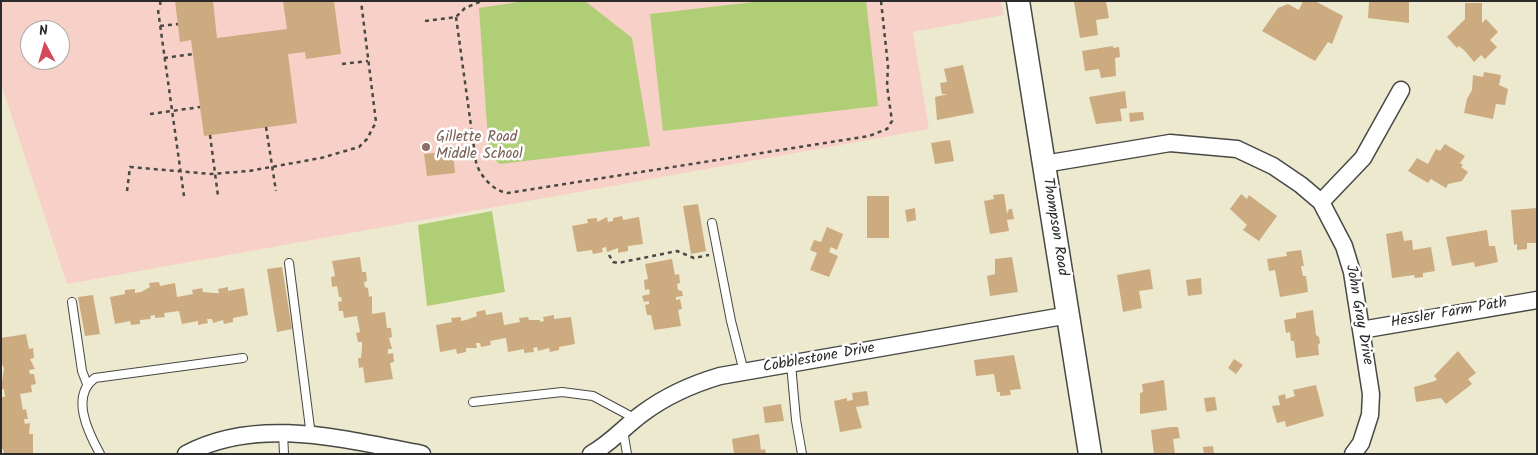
<!DOCTYPE html>
<style>
body{margin:0}
#map{position:relative;width:1538px;height:455px;overflow:hidden;background:#ede9cf;font-family:Kalam,sans-serif}
canvas{display:block}
.frame{position:absolute;inset:0;border:2px solid #2b2b2b;pointer-events:none}
.north{position:absolute;left:20px;top:20px;width:50px;height:50px;box-sizing:border-box;background:#fff;border:1px solid #aaa;border-radius:50%;rotate:354deg;font-size:14px;font-weight:700;line-height:20px;text-align:center;color:#2b2b2b}
.north::after{content:'';display:block;margin:auto;width:18px;height:22px;background:#d1495b;clip-path:polygon(50% 0,100% 100%,50% 72%,0 100%)}
</style>
<div id="map">
<canvas width="1538" height="455"></canvas>
<div class="frame"></div>
<div class="north">N</div>
</div>
<script>
const g = document.querySelector('canvas').getContext('2d');
g.lineJoin = 'round';
function fillPath(path, color) { g.fillStyle = color; g.fill(path, 'evenodd'); }
function stroke(path, color, width, dash) { g.strokeStyle = color; g.lineWidth = width; g.lineCap = dash ? 'butt' : 'round'; g.setLineDash(dash || []); g.stroke(path); }
function label(font, color, halo, rows, align = 'center') {
  g.font = font + ' Kalam,sans-serif'; g.lineWidth = 5; g.setLineDash([]); g.textBaseline = 'middle'; g.strokeStyle = halo; g.fillStyle = color; for (const [text, x, y, turn = 0] of rows) {
    g.save(); g.translate(x, y); g.rotate((+turn || 0) * Math.PI / 180); g.textAlign = isNaN(turn) ? turn : align; if (halo) g.strokeText(text, 0, 0); g.fillText(text, 0, 0); g.restore();
  }
}
fillPath(new Path2D(`
 M1 1H1001L1004 15 913 32 929 129 67 284 1 84ZM30 30H60V60H30Z`), '#f7d1c7');
fillPath(new Path2D(`
 M525 1H585L632 38 650 146 500 164 489 155 479 8Z
 M762 1H866L878 106 663 131 650 14Z
 M492 211 505 292 427 306 418 225Z`), '#b0ce75');
fillPath(new Path2D(`
 M175 1H213L217 38 287 29 283 1H334L341 54 306 59 305 52 288 54 297 123 204 136 191 40 180 42Z
 M1078 1H1106L1109 18 1096 20 1098 35 1080 38 1074 2Z
 M1303 1H1315L1343 16 1332 44 1328 42 1315 61 1262 31 1278 8 1288 4 1299 10Z
 M1369 1H1409V23L1368 18Z
 M1465 3H1482V23L1486 19 1498 32 1490 40 1497 47 1485 59 1481 55 1474 62 1465 51 1459 46 1457 48 1447 37 1465 19Z
 M1113 46V48L1119 47 1120 57 1115 58 1116 76 1101 78 1099 69 1085 71 1082 51Z
 M963 65 974 113 937 120 935 97 948 94H942L940 83 947 82 944 69Z
 M1484 72 1501 75 1499 85 1508 89 1505 105 1496 104 1493 119 1464 113 1467 99 1472 90 1473 75 1483 77Z
 M1125 91 1127 108 1120 109 1122 121 1096 124 1089 97Z
 M1143 112 1144 120 1130 122 1129 113Z
 M950 140 954 161 935 164 931 143Z
 M1445 144 1465 156 1460 163 1463 165 1461 167 1468 172 1462 181 1448 184 1446 188 1431 179 1428 183 1408 171 1417 158 1428 164 1436 149 1440 151Z
 M453 151 455 173 427 176 424 154Z
 M1004 194 1007 214 1009 209H1012L1014 219 1007 220 1009 231 990 234 984 201 994 199 993 195Z
 M1241 194 1247 199 1249 195 1277 216 1259 241 1243 230 1247 225 1230 209Z
 M867 196H889V238H867Z
 M698 204 706 251 691 254 683 206Z
 M915 208 916 220 907 222 905 210Z
 M1537 208V243H1527V249L1517 250V244L1514 245 1511 210Z
 M622 216 623 220 639 217 643 244 628 246V251L618 253V248L607 252 606 247 602 248 603 252 593 254 592 250 577 252 572 226 588 223 587 219 597 218V222L607 217 608 222 613 221V218Z
 M827 227 843 234 837 250 831 247 829 252 838 256 829 277 810 270 817 253 810 250 814 240 821 242Z
 M1487 230 1489 246H1495L1498 262 1475 267 1474 262 1452 266 1446 237Z
 M1402 231 1404 241 1412 240 1413 250 1431 247 1435 271 1423 273V277L1415 278 1414 275 1392 278 1386 234Z
 M1301 250 1304 266H1301L1303 276H1306L1308 292 1280 297 1275 270 1269 271 1267 259 1287 256 1286 252Z
 M360 257 362 272H366L367 281 364 282 365 287 368 288 369 297 372 296V314L385 312 387 328H391L392 337 389 338 392 349H388V354L393 353 394 362 390 363 393 379 365 383 363 367 359 368 358 358H361L362 347V342H358L356 333 360 332 357 316 344 318 343 311H339L338 302 342 301 341 297H339L337 286 332 287 331 277 335 276 332 261Z
 M1012 257 1018 292 990 296 987 276 995 274V259Z
 M672 259 675 275 679 274 680 283 677 284 678 290 682 291 683 296 676 297V300L680 299 682 309 678 310 681 326 654 330 651 315H647L645 305 649 304V301L644 302 642 296 650 294 649 289 645 290 644 280 648 279 645 264Z
 M282 267 292 329 277 332 267 269Z
 M1150 269 1153 289 1139 291 1142 308 1123 312 1117 275Z
 M1201 278 1202 294 1188 296 1186 280Z
 M159 282 160 286 175 283 177 297 193 294 192 290 202 288 203 292 214 293H219L218 289 228 287V291L244 288 248 315 233 318V322L224 324 223 320 213 323 212 319H207L208 323 198 325V321L182 324 179 311 164 313 165 317 155 318V315L150 316 151 319 140 320V324L131 325 130 321 115 324 110 297 125 294V290L135 289V293L141 292 150 287 149 283Z
 M93 295 100 334 85 336 78 297Z
 M485 310 486 315 502 312 504 325 520 322 519 318 528 317 529 320H540V322L544 321 543 317 554 315V319L571 317 575 344 559 347V350L550 352 549 348 538 351 537 347 533 348 534 352 524 353V349L508 352 506 338 490 341 491 345 481 347 480 343H476L477 348H466V352L457 354 456 349 440 352 436 325 452 322 451 318 461 317V321L466 320 477 316 476 312Z
 M1313 310 1316 335 1319 337 1320 343 1318 345 1319 355 1296 358 1294 341H1291L1290 332 1286 333 1284 320 1296 318V313Z
 M26 334 29 349 33 348 34 358 30 359 35 369 29 370 30 374H34L36 384 31 385 32 392 20 394 23 410 26 409 28 419H24L25 424 30 423 29 434H33V454H4L3 449H1V397H5L4 389H1L4 368 1 363V338Z
 M1458 351 1476 373 1468 379 1472 384 1446 404 1441 398 1416 402 1414 387 1435 381 1437 379 1434 376Z
 M1014 355 1021 389 1010 390 1011 395 1000 396V392H997L994 374 976 376 974 360Z
 M1234 359 1243 365 1236 374 1228 368Z
 M1164 380 1167 410 1140 414V393L1143 392 1142 384Z
 M1316 385 1324 416 1286 427 1285 421 1277 423 1272 406 1280 405 1278 396 1285 394 1286 399 1295 396 1293 390Z
 M867 391 869 405 856 407 862 428 840 432 834 401 847 398V401L853 400 852 393Z
 M1215 397 1217 410 1206 412 1204 398Z
 M781 404 784 421 765 423 763 407Z
 M1171 427H1178L1180 438 1173 439 1175 454H1154L1151 430Z
 M759 434 761 450 765 449 766 454H734L732 439Z
 M1213 446 1214 454H1204L1203 447Z`), '#ccab80');
const lane = new Path2D(`
 M712 223 731 321 744 372
 M289 263 311 436
 M72 302 82 371 87 384
 M791 364 796 420 802 454
 M473 402 562 392 593 396 636 419
 M623 430 627 454
 M283 432 284 454
 M100 454C88 432 70 396 95 378L243 358`);
const street = new Path2D(`
 M1044 164 1170 143 1237 149 1273 166 1301 185 1321 202 1344 246 1352 272 1371 394 1370 415 1361 443 1353 454
 M1321 202 1363 158 1401 90
 M1361 330 1537 300
 M186 454C258 415 347 440 422 454
 M591 454C611 443 625 426 643 413 666 396 693 384 720 376L1069 315`);
const secondary = new Path2D(`
 M1018 1 1090 454`);
stroke(lane, '#484844', 10);
stroke(street, '#484844', 19);
stroke(secondary, '#484844', 25);
stroke(new Path2D(`
 M160 1 161 9
 M158 10 184 196
 M456 17 476 162C479 175 494 192 508 193L869 136 887 129 892 121 887 86 888 66 881 1
 M425 21 456 17 465 8 482 1
 M160 26 178 24
 M164 58 193 54
 M342 64 368 61
 M150 114 200 107
 M266 127 276 191
 M210 135 218 196
 M127 191 130 167 211 174 249 171 321 158 359 147 367 139 376 122 361 1
 M609 255 613 262 618 263 677 251 694 258 709 255`), '#484844', 2.5, [4, 4]);
stroke(lane, '#fff', 8);
stroke(street, '#fff', 16);
stroke(secondary, '#fff', 22);
for (const [x, y, r, color] of [
 [426,147,5,"#8d6e63"]
]) { const dot = new Path2D(); dot.arc(x, y, r, 0, 2 * Math.PI); g.fillStyle = color; g.fill(dot); stroke(dot, '#fff', 2); }
label('15px', '#785e54', '#fff', [
 ["Gillette Road",436,138],
 ["Middle School",436,155]
], 'left');
label('15px', '#2b2b2b', '#fff', [
 ["Thompson Road",1054,227,81],
 ["Hessler Farm Path",1449,314,-10],
 ["John Gray Drive",1358,315,80],
 ["Cobblestone Drive",819,359,-10]
]);
</script>
